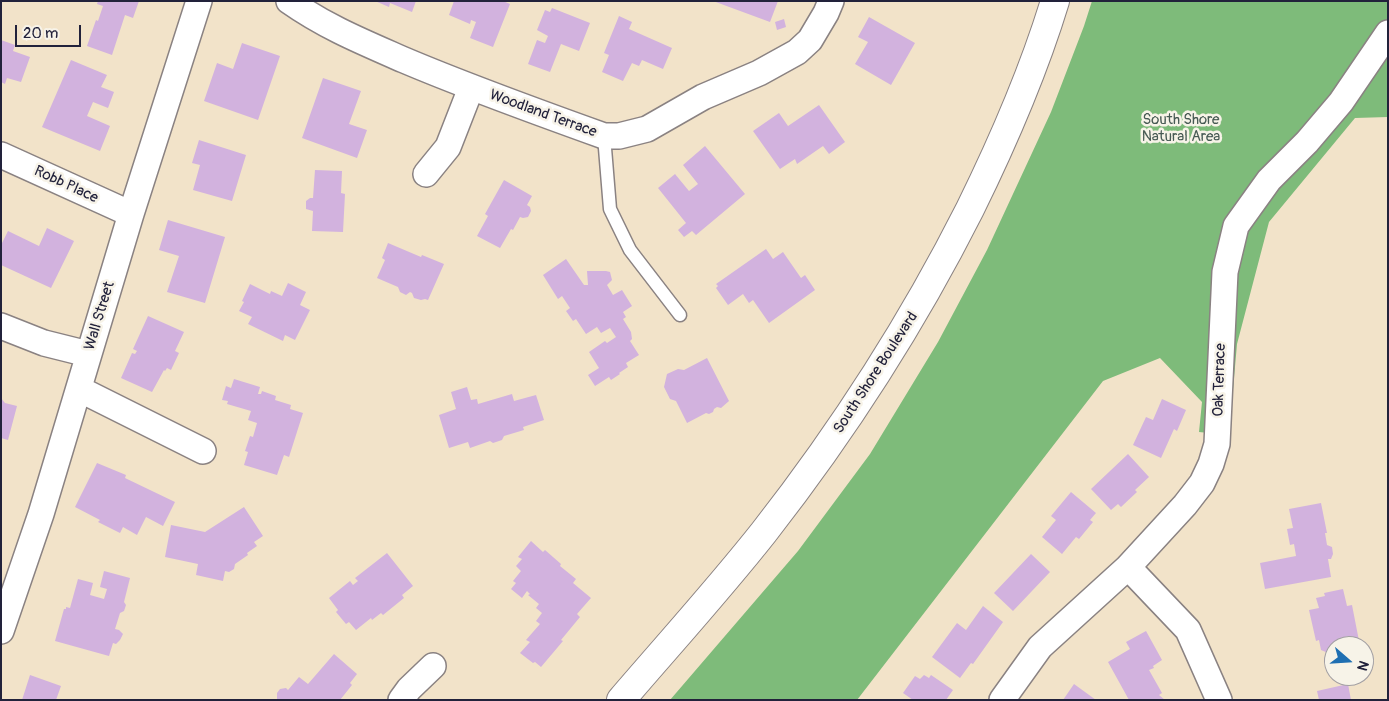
<!DOCTYPE html>
<style>
body{margin:0}
#map{position:relative;width:1389px;height:701px;overflow:hidden;background:#f2e3c9;font-family:Pangolin,sans-serif}
canvas{display:block}
.frame{position:absolute;inset:0;border:2px solid #22223b;pointer-events:none}
.north{position:absolute;left:1324px;top:636px;width:50px;height:50px;box-sizing:border-box;background:#f7f3e8;border:1px solid #a29fa3;border-radius:50%;rotate:109deg;font-size:14px;font-weight:700;line-height:20px;text-align:center;color:#22223b}
.north::after{content:'';display:block;margin:auto;width:18px;height:22px;background:#1f6fb2;clip-path:polygon(50% 0,100% 100%,50% 72%,0 100%)}
.scale{position:absolute;left:15px;top:25px;width:66px;height:22px;box-sizing:border-box;border:2px solid #22223b;border-top:0;padding-left:6px;font-size:15px;line-height:18px;white-space:nowrap;color:#22223b;-webkit-text-stroke:4px #f7f3e8;paint-order:stroke}
</style>
<div id="map">
<canvas width="1389" height="701"></canvas>
<div class="frame"></div>
<div class="north">N</div>
<div class="scale">20 m</div>
</div>
<script>
const g = document.querySelector('canvas').getContext('2d');
g.lineJoin = 'round';
function fillPath(path, color) { g.fillStyle = color; g.fill(path, 'evenodd'); }
function stroke(path, color, width, dash) { g.strokeStyle = color; g.lineWidth = width; g.lineCap = dash ? 'butt' : 'round'; g.setLineDash(dash || []); g.stroke(path); }
function label(font, color, halo, rows, align = 'center') {
  g.font = font + ' Pangolin,sans-serif'; g.lineWidth = 5; g.setLineDash([]); g.textBaseline = 'middle'; g.strokeStyle = halo; g.fillStyle = color; for (const [text, x, y, turn = 0] of rows) {
    g.save(); g.translate(x, y); g.rotate((+turn || 0) * Math.PI / 180); g.textAlign = isNaN(turn) ? turn : align; if (halo) g.strokeText(text, 0, 0); g.fillText(text, 0, 0); g.restore();
  }
}
fillPath(new Path2D(`
 M1092 1H1388V117L1355 118 1269 222 1237 344 1229 435 1199 432 1202 402 1160 358 1103 381 857 700H670L798 551 870 454 938 342 987 250 1051 112 1084 26Z`), '#7ebb7a');
fillPath(new Path2D(`
 M98 1H139L133 18 125 15 112 55 87 46 96 20 98 21 103 6 97 4Z
 M375 1H416L412 12 390 3 389 7Z
 M454 1H503L510 4 493 47 470 38 476 22 471 20 470 24 449 15Z
 M713 1H778L770 22Z
 M552 8 590 23 579 51 561 44 550 72 528 64 537 40 545 43 548 36 537 30 545 10 550 12Z
 M619 16 632 22 629 29 672 48 663 69 642 60 639 66 632 63 623 81 602 72 609 55 604 53Z
 M869 17 915 43 891 85 855 64 868 42 858 37Z
 M784 19 786 27 777 30 775 22Z
 M1 40 15 45 13 51 30 57 21 82 7 78 5 84 1 82Z
 M242 43 280 56 258 120 204 101 217 63 233 69Z
 M71 60 107 75 101 87 114 92 108 108 93 102 87 116 110 126 100 151 42 127Z
 M323 78 361 91 349 124 367 130 357 158 302 138Z
 M819 105 845 142 829 154 823 146 797 164 795 159 780 169 753 131 779 113 788 126Z
 M199 140 246 155 232 201 193 190 200 165 192 163Z
 M705 146 745 194 696 235 692 231 684 237 678 230 686 223 658 188 675 174 689 191 698 184 683 165Z
 M315 170 342 171 341 193 345 194 343 232 312 231 313 211 306 209V201L310 198H313Z
 M504 180 532 196 527 205 530 207 531 211 528 217 523 218 520 217 513 230 511 229 500 248 477 236 488 216 485 214Z
 M168 220 225 237 205 303 167 292 179 256 159 250Z
 M47 228 74 241 51 288 1 265V245L8 231 39 246Z
 M388 243 421 257 422 255 444 264 428 300 425 299 421 300 414 298 412 293 410 292 406 295 400 292 398 287 377 278 385 260 382 258Z
 M766 249 773 259 783 252 801 278 805 275 815 290 769 323 753 300 749 303 743 294 728 305 716 288 718 286 716 284Z
 M566 259 584 285H588L587 271H606L610 272 612 280 607 285 613 295 622 290 632 306 623 312 626 317 623 319 631 332 632 339 630 341 639 355 626 363 628 367 619 373 620 374 611 380 609 377 595 386 588 375 599 368 589 352 605 341 607 343 616 337 610 328 601 333 597 327 586 334 576 319 573 321 566 311 570 308 562 296 558 299 543 275Z
 M288 283 306 292 300 305 310 310 295 340 285 335 283 341 248 324 252 317 239 311 244 302 242 301 250 284 270 294 271 291 282 296Z
 M148 316 184 332 175 351 179 353 171 370 167 368 165 371 164 370 152 392 121 378 132 353 135 354 137 351 133 349Z
 M707 358 729 401 721 408 717 407 714 409 713 412 709 414 706 413 687 423 676 401 670 399 664 387 667 374 678 369 684 370Z
 M234 379 260 387 258 394H261L262 391 276 396 275 400 291 405 290 409 303 413 289 457 284 455 277 475 244 465 248 452 245 451 250 436 253 437 257 423 248 420 251 411 227 404 228 401 222 400 226 386 231 388Z
 M467 387 471 400 477 399 478 404 512 394 514 401 536 395 544 420 523 427 524 430 504 436 502 440 493 443 490 441 470 448 468 442 449 448 439 415 456 409 451 392Z
 M1 398 5 403 17 406 8 440 1 438Z
 M1162 399 1186 410 1177 431 1174 429 1161 458 1133 445 1146 417 1153 420Z
 M1128 454 1149 477 1135 490 1137 492 1121 507 1118 504 1111 510 1091 489Z
 M97 463 126 475 125 478 175 502 163 526 146 517 137 535 123 527 120 533 98 522 100 520 75 507Z
 M1071 492 1096 513 1090 520 1093 522 1079 539 1076 537 1062 554 1042 537 1056 520 1051 516Z
 M1321 503 1327 533H1325L1327 545 1332 547 1333 554 1331 559H1328L1331 577 1265 589 1260 563 1296 556 1294 544 1290 545 1287 529 1293 528 1289 509Z
 M244 507 263 536 254 542 257 546 247 553 248 555 235 564 234 569 229 572 225 571 223 581 196 575 198 564 165 557 171 525 205 532Z
 M531 541 543 552 545 550 561 564 560 566 576 579 573 583 591 598 577 614 580 617 561 640 563 641 541 667 535 662 533 663 520 653 530 642 526 640 540 624 536 621 542 613 536 608 539 604 528 595 530 594 527 591 522 598 511 589 516 583 513 581 521 571 516 566 522 559 518 557Z
 M387 553 413 586 402 595 404 598 383 615 381 613 372 620 371 618 356 630 349 622 346 624 336 612 338 610 329 598 350 581 353 585 358 581 355 578Z
 M1031 554 1050 572 1013 611 994 593Z
 M104 571 130 578 124 602 126 605 124 611 120 613 115 629 119 630 123 634 120 640 116 644 113 643 109 656 55 641 64 609H66V607L70 608 78 579 93 583 90 595 104 599 107 589 100 587Z
 M1343 589 1347 606 1352 605 1360 646H1334V658L1330 659 1328 653 1321 650 1319 640 1316 641 1309 610 1319 608 1316 598 1325 596 1324 593Z
 M983 606 1003 622 973 664 971 663 960 678 932 657 957 623 966 630Z
 M1146 631 1162 660 1153 666 1154 668 1149 670 1162 693 1159 695 1165 700H1129L1108 662 1130 649 1126 642Z
 M334 654 357 674 350 683 352 685 340 700H277V693L280 689 286 688 288 690 299 677 308 684Z
 M30 675 61 686 56 700H22Z
 M924 675 929 678 931 675 953 690 946 700H913L903 693 915 676 920 679Z
 M1074 684 1096 700H1063Z
 M1348 684 1351 700H1319L1317 691Z`), '#d2b2de');
const lane = new Path2D(`
 M604 136 610 209 630 250 680 315`);
const street = new Path2D(`
 M289 1C326 27 363 42 404 60 470 88 537 112 604 136H619L647 129 703 97 759 73 797 52 810 40 826 13 831 1
 M1 155 131 214
 M426 174 448 147 471 88
 M1 326 44 343 88 354
 M79 389 203 451
 M1128 567 1188 630 1219 700
 M1 631 41 514 131 214 199 1
 M401 700 409 689 433 666
 M1002 700 1040 647 1128 567 1185 505 1202 483 1211 464 1217 444 1225 272 1236 226 1269 180 1307 142 1341 102 1388 33`);
const secondary = new Path2D(`
 M621 700C669 644 719 589 764 532 843 431 912 324 970 209 1003 142 1033 73 1055 1`);
stroke(lane, '#8a8282', 15);
stroke(street, '#8a8282', 28);
stroke(secondary, '#8a8282', 30);
stroke(lane, '#fff', 12);
stroke(street, '#fff', 25);
stroke(secondary, '#fff', 28);
label('15px', '#22223b', '#f7f3e8', [
 ["Woodland Terrace",543,114,20],
 ["Robb Place",66,185,25],
 ["Wall Street",100,316,-73],
 ["South Shore Boulevard",876,373,-57],
 ["Oak Terrace",1220,380,-88]
]);
label('15px', '#475a54', '#f7f3e8', [
 ["South Shore",1181,120],
 ["Natural Area",1181,137]
]);
</script>
